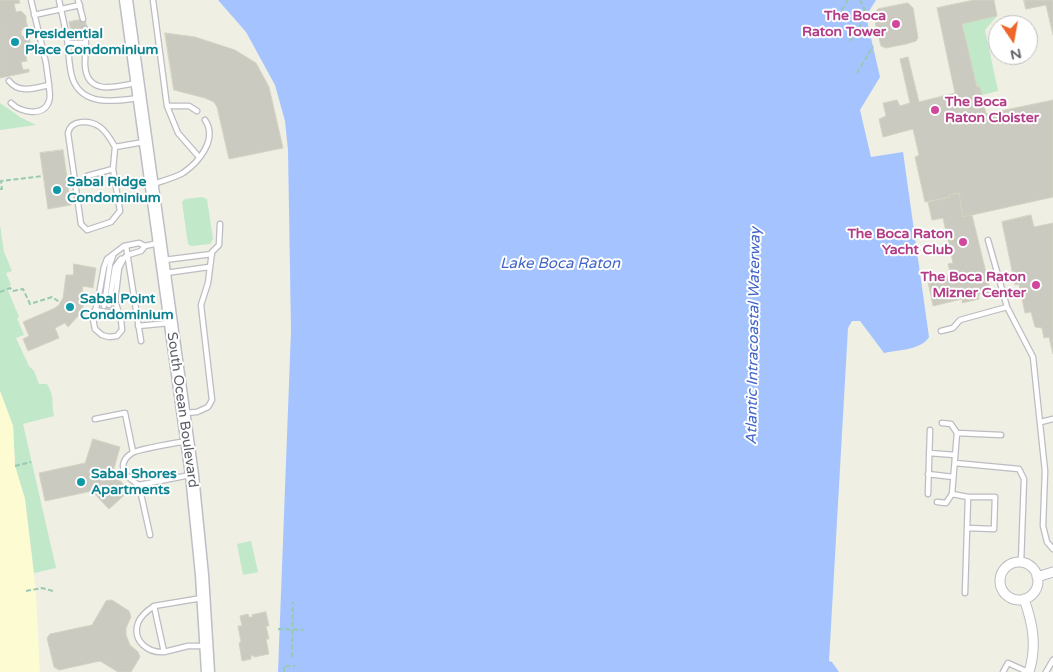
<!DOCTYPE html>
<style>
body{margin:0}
#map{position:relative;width:1053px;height:672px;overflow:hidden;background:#efefe4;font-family:"Varela Round",sans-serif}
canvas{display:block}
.north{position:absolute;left:988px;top:15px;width:50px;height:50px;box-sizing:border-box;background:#fff;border:1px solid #bebfc1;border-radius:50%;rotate:168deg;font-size:14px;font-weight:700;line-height:20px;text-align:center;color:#5c5e65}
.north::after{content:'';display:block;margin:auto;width:18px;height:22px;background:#f06529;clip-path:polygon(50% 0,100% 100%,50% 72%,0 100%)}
</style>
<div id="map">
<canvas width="1053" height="672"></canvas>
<div class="north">N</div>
</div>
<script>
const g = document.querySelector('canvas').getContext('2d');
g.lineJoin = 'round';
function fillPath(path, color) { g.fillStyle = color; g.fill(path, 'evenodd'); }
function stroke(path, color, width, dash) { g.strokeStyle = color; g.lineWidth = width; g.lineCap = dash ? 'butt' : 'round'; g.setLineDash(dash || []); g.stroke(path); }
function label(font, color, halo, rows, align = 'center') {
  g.font = font + ' "Varela Round",sans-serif'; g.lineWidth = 4; g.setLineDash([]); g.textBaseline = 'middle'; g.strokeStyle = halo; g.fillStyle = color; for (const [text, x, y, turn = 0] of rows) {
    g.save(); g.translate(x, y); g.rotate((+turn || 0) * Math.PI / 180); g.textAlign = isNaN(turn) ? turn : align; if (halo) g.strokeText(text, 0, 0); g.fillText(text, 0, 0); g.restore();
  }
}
fillPath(new Path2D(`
 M997 16 985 30 998 91 982 95 980 87H977L962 24Z
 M0 103 20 117 36 125 0 130Z
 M202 197 207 199 213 239 210 244 191 246 188 244 182 202 185 199Z
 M0 225 4 252 12 271 6 273 11 285 7 288 19 317 17 318 24 335 16 338 29 366 34 371 39 384H47C55 398 51 401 54 416L23 424 56 568 34 573 25 499 15 466 13 426 0 391Z
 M251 541 258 572 243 575 237 544Z`), '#c0e8c9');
fillPath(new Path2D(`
 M0 391 13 426 15 466 25 499 36 593 40 672H0Z`), '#fcfbd2');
fillPath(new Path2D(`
 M218 0H876L866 16 880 77 860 110 871 157 903 152 929 337C922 350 897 350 884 353L860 321H852L848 328 829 661 832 662 839 672H278L291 331 288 150 285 121 275 85 246 32Z`), '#a4c3ff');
const building = new Path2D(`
 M0 0H19L20 3 14 4 16 12 21 11 26 16V21L28 27 23 28 21 32 22 36 29 38 32 47 26 56 27 61 21 62 23 70 29 69V72L0 78Z
 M974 0H994L997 16 962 24 977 87H980L986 114 1053 100V197L963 217 959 193 949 195 950 197 925 202 915 157 919 155 913 129 883 137 879 119 886 116 883 103 897 100 900 106 910 103 900 59 908 57 919 102 955 93 937 8Z
 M1024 0H1053V35L1046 5 1026 9Z
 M908 3 913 8 918 38 916 41 906 44 886 48 881 46 873 14 878 9Z
 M85 19 87 28 71 32 69 22Z
 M165 33 195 37 235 50 256 63 269 87 283 148 229 159 217 107 214 102 205 98 174 90Z
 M63 150 71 205 48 209 40 153Z
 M959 193 963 217 972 215 991 293 978 295 979 299 962 303V299L933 306 928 282 951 276 948 264 953 263 943 218 932 220 928 202 950 197 949 195Z
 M1031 215 1034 227 1053 223V354L1049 337 1044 338 1042 328 1035 327 1031 312 1025 313 1019 284 1015 285 1002 222Z
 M74 264 96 268 93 288 83 286 81 299 85 300 81 313 68 327 65 323 55 328 59 338 28 351 23 339 29 336 23 322 55 308 59 305 63 298 66 275H73Z
 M93 439 120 447 113 472 129 491 109 509 92 491 45 501 39 473 85 463Z
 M112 600 129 611 131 617 126 628V635L130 645 138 652 140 657 131 672H118L100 661 59 670 54 667 47 638 50 634 92 625 106 601Z
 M266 612 269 626H266L269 639H266L269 654 254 657 253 655 251 656V659L242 661 239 643 241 642 238 626H242L240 616 248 614 249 617H253L252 615Z`);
fillPath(building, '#cacac0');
stroke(building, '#d4d3c2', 1);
const service = new Path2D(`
 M59 0C62 15 66 30 68 46 69 57 69 69 73 80 84 107 116 101 138 98
 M78 0 83 19
 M153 0 167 106 178 133 199 157
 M34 15 80 5
 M85 29C87 41 85 52 85 64 86 96 115 87 136 83
 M68 43H86
 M9 81C19 94 35 88 49 85L46 63 31 0
 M11 103C20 112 44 118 49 101 51 96 49 90 49 85
 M167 106H189L197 111
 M115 147C111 140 107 132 100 127 90 120 71 119 68 133L81 224 87 230 111 222 120 211 113 169 115 147 144 142
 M87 176 113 169
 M153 184C162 181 174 178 183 173 199 162 218 139 205 120
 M988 240 1007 307 1033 357 1045 471 1043 526 1047 542 1053 549
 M126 246 141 341
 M145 246 141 251 128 255 124 258 119 268 115 301 121 319 122 330 117 336 109 337 102 335 95 329 93 319 98 300 104 267 107 259 124 246 139 243 145 246 158 243
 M164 260 212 254
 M166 273 209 267
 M109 305 115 267 121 259
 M104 306 110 264 113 256
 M95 310 119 314
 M138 326 169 323
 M941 331 953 328 960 320 1007 307
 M185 413 197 412 208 407 212 400 201 305 208 283 212 252 219 245 220 224
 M95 419 125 413 133 452
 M1041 422 1053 419
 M957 433 1001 435
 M186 441C176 443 138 449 132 453 114 465 127 478 139 485L190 475
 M929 453 955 455
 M955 463 1019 469 1024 479 1021 562
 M928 474 953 477
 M139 485 150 535
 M928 494 930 430
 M952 494 968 497
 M937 502 946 503 952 494 957 433 951 424 942 423
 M965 593 968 497H995L994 529 967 528
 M202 598 154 606 164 652 188 646H206
 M154 606C148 610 141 615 138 623 132 641 148 653 164 652
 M1003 672 1008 663 1028 672
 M1046 672 1053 660`);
const minor = new Path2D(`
 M1000 581a19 19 0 1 1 38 0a19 19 0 1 1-38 0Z
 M1037 577 1053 572
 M1024 599C1033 624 1037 646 1029 672`);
const secondary = new Path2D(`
 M126 0 192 475 202 575 208 672`);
stroke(service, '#bcbcc3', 7);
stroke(minor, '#bcbcc3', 11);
stroke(secondary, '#bdbec6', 15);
stroke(new Path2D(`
 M860 0 867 14
 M842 10 848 0
 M850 41 866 16
 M857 73 873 46
 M0 189H2L1 181 43 176
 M0 292 10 288 13 291 23 289 30 304 52 297 61 303
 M15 466 31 462
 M26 591 42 588 53 591
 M278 629 304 630
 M292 657 293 602
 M284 672V666H295`), '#98c9b1', 2, [5, 2.5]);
stroke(service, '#fff', 4.5);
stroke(minor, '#fff', 9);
stroke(secondary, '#fff', 12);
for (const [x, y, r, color] of [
 [896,24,5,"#d1479c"],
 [15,42,5,"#0f9aa8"],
 [935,110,5,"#d1479c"],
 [57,190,5,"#0f9aa8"],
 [963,242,5,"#d1479c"],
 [1036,285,5,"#d1479c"],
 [70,307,5,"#0f9aa8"],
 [81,482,5,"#0f9aa8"]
]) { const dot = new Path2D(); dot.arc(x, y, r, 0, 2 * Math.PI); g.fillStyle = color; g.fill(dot); stroke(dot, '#fff', 2); }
label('bold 14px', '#b23c85', '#fff', [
 ["The Boca",886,16],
 ["Raton Tower",886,32],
 ["The Boca",945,102,"left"],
 ["Raton Cloister",945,118,"left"],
 ["The Boca Raton",953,234],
 ["Yacht Club",953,250],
 ["The Boca Raton",1026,277],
 ["Mizner Center",1026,293]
], 'right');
label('bold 14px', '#0d838f', '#fff', [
 ["Presidential",25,34],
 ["Place Condominium",25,50],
 ["Sabal Ridge",67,182],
 ["Condominium",67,198],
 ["Sabal Point",80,299],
 ["Condominium",80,315],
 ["Sabal Shores",91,474],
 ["Apartments",91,490]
], 'left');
label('14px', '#5c5e65', '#fff', [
 ["South Ocean Boulevard",182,410,82]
]);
label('italic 15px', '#4165c8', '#fff', [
 ["Lake Boca Raton",560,264],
 ["Atlantic Intracoastal Waterway",754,336,-89]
]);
</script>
